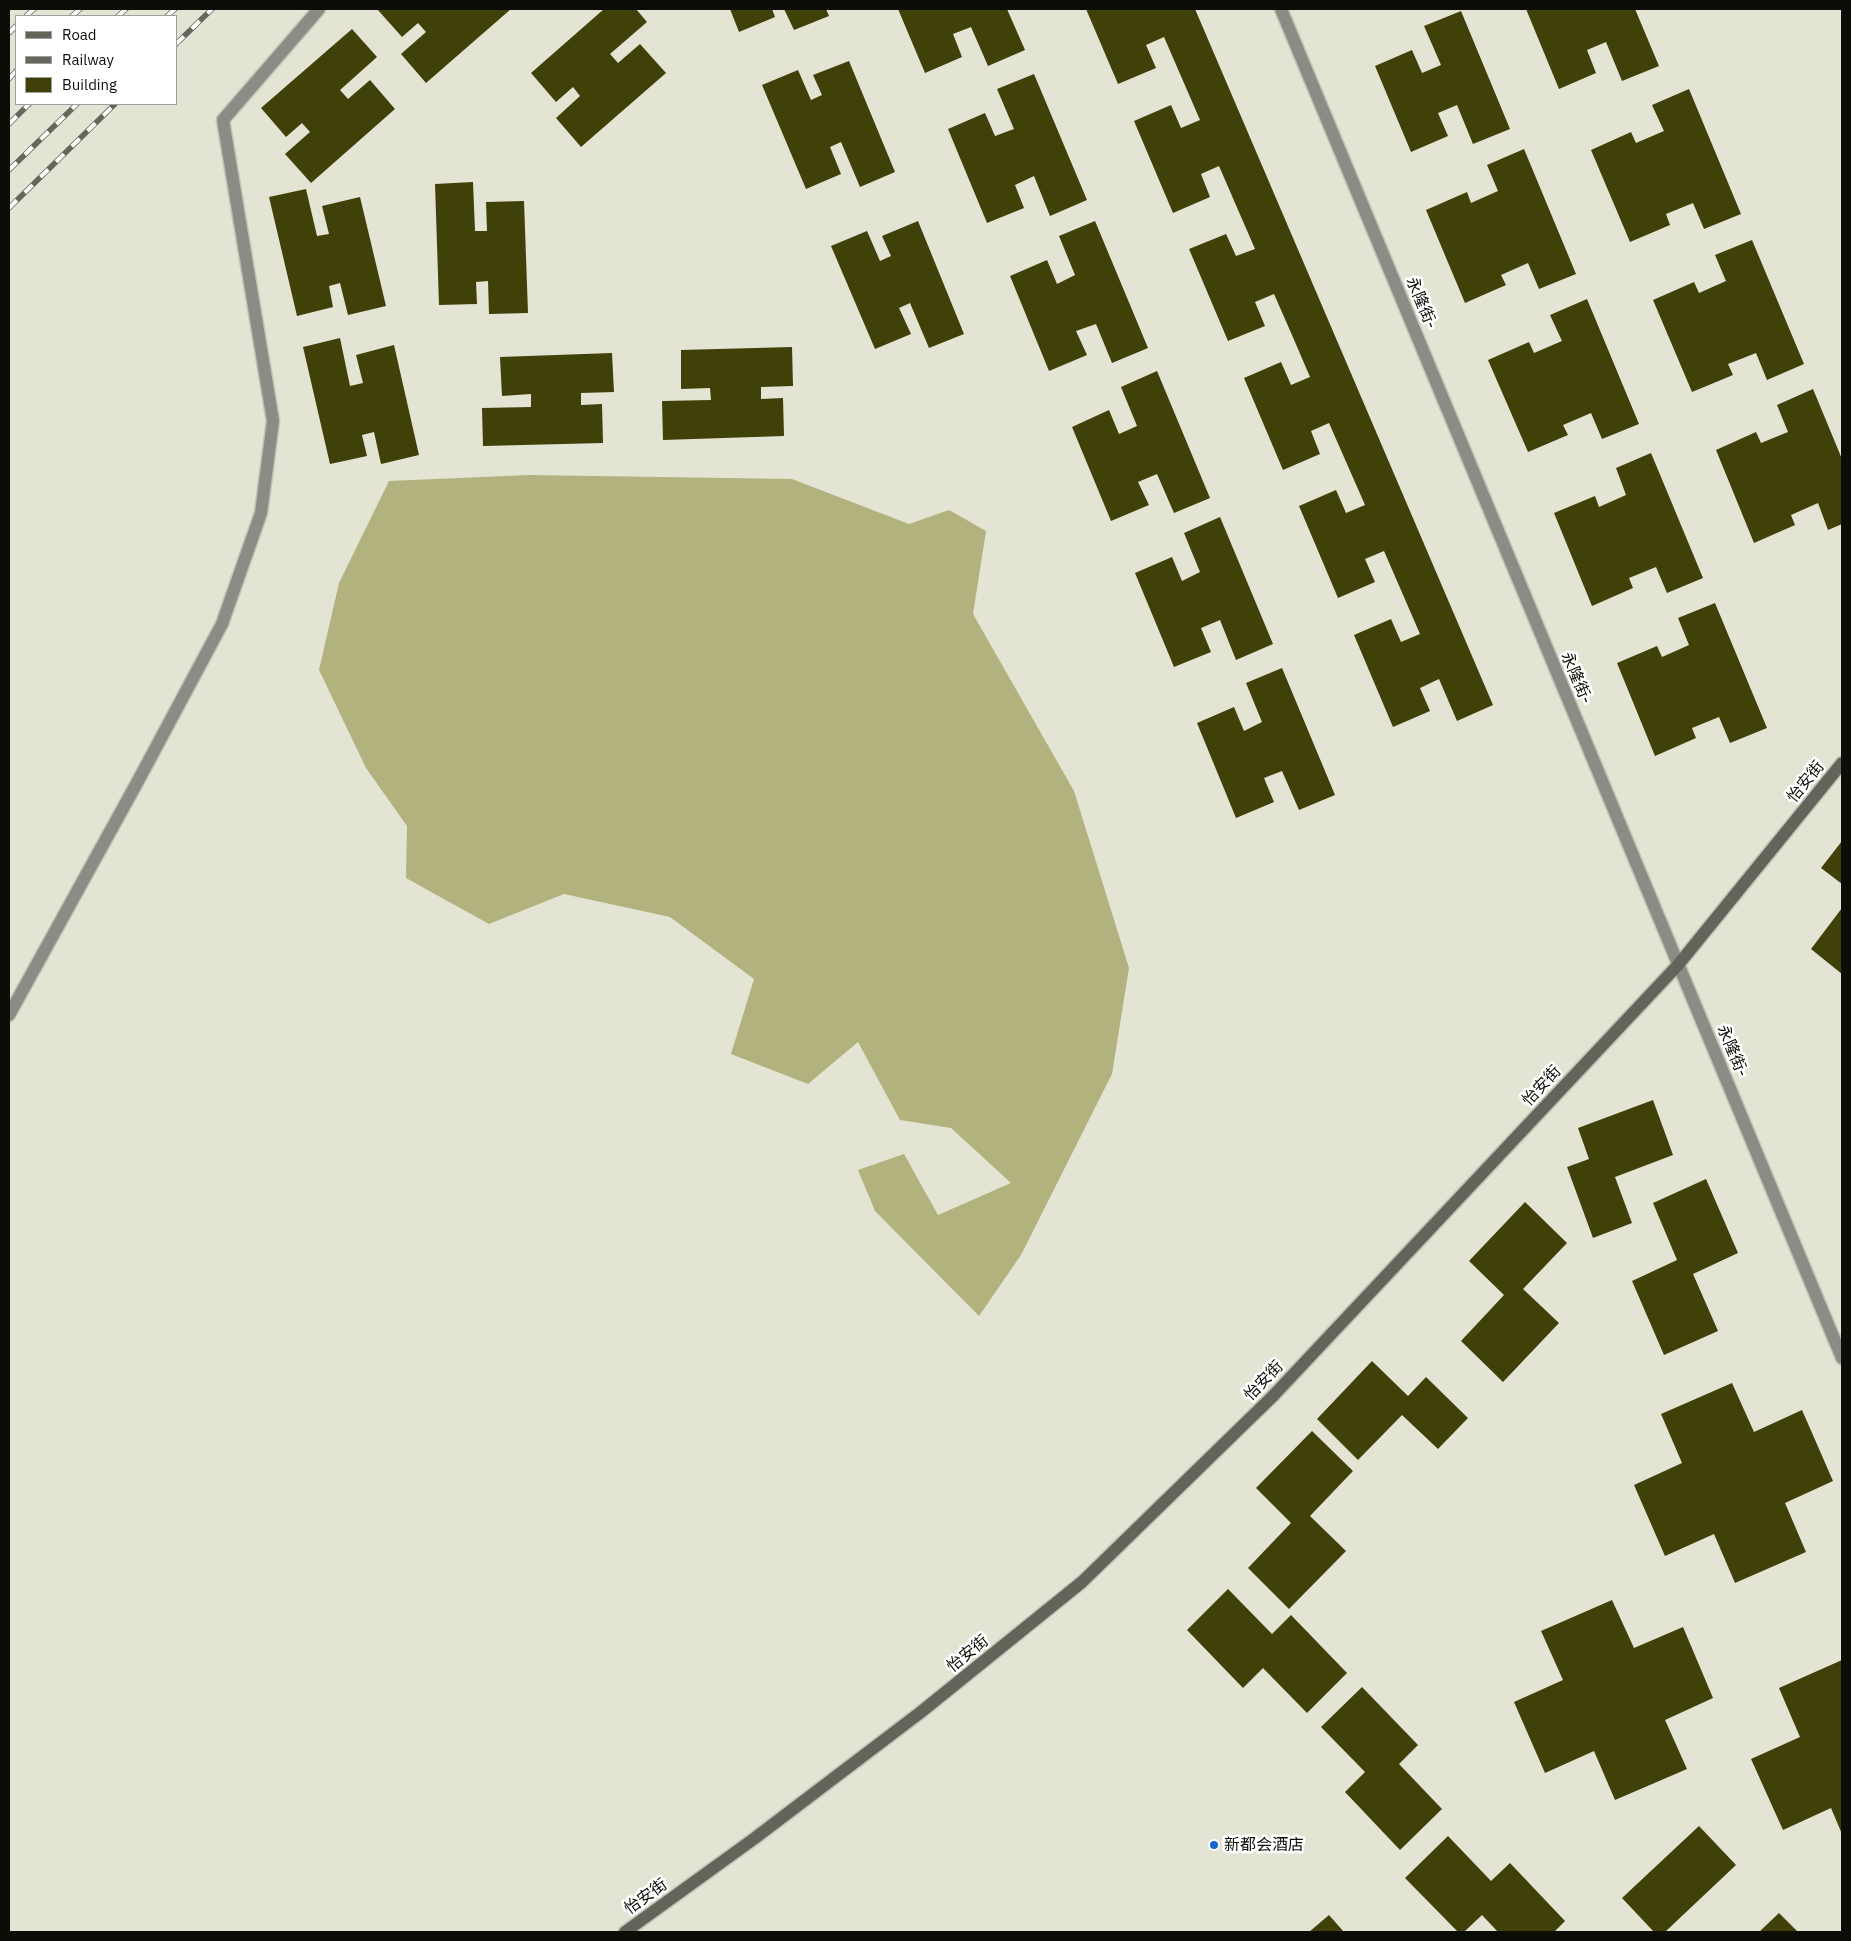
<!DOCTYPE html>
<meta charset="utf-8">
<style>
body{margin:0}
#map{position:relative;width:1851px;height:1941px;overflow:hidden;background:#e4e4d4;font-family:"IBM Plex Sans",sans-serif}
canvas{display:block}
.frame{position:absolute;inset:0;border:10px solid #0d0d08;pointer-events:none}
.legend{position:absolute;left:15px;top:15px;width:162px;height:90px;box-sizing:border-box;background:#fff;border:1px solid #9e9e9c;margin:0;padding:6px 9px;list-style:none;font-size:15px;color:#0d0d08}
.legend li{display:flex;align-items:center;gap:10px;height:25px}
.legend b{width:25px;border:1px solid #9e9e9c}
</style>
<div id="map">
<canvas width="1851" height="1941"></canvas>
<div class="frame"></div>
<ul class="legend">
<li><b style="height:6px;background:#63645a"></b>Road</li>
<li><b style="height:6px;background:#66665c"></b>Railway</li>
<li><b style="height:14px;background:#404009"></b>Building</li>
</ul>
</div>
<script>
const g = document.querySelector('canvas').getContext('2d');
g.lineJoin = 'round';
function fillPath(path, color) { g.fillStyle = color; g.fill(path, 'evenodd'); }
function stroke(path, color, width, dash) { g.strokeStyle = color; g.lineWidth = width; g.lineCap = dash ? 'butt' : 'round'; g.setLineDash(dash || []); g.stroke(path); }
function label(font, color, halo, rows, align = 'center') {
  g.font = font + ' "IBM Plex Sans","Noto Sans SC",sans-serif'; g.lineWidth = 5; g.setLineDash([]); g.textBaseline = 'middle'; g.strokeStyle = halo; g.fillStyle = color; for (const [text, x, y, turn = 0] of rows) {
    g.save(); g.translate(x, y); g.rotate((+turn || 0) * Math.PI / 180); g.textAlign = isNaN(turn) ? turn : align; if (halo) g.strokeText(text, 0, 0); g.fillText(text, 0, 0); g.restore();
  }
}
fillPath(new Path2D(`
 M529 475 792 479 909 524 949 510 986 531 973 614 1074 791 1129 968 1112 1074 1021 1255 979 1316 875 1211 858 1170 904 1154 938 1215 1011 1183 951 1128 900 1120 858 1042 808 1084 731 1054 754 979 670 917 564 894 489 924 406 878 407 826 366 768 319 670 339 583 389 481Z`), '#b1b27d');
fillPath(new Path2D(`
 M377 9H511L426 83 401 54 426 32 418 23 402 37Z
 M604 9H636L647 22 610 54 618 63 640 44 666 73 581 147 556 118 580 96 573 87 556 102 531 73Z
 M730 9H772L775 17 739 32Z
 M784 9H826L829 16 794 30Z
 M898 9H1007L1025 50 988 66 971 27 953 34 962 57 925 73Z
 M1086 9H1195L1493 705 1457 721 1439 679 1420 688 1430 711 1393 727 1354 635 1391 619 1401 642 1420 634 1384 551 1365 559 1375 582 1338 598 1299 506 1336 490 1346 513 1365 505 1329 423 1311 431 1320 454 1283 470 1244 378 1281 362 1291 385 1310 377 1292 335 1274 294 1255 302 1265 326 1228 341 1189 249 1226 234 1236 256 1255 249 1219 166 1201 174 1210 197 1173 213 1134 121 1171 105 1181 128 1200 120 1164 37 1146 45 1156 68 1118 84Z
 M1526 9H1570V10L1574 9H1635L1659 66 1622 81 1606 42 1587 50 1596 73 1559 89Z
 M1461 11 1510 129 1473 144 1457 105 1438 113 1448 136 1411 152 1375 66 1412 50 1422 73 1441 65 1424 26Z
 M352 29 377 57 340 90 348 99 370 80 395 109 311 183 285 154 310 132 302 123 286 137 261 108Z
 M849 61 895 172 860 187 841 142 830 147 841 174 806 189 762 85 798 70 811 100 822 95 813 75Z
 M1034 74 1087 200 1050 216 1034 176 1015 185 1024 208 987 223 948 129 985 113 995 136 1014 129 997 89Z
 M1689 89 1741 214 1704 229 1693 203 1666 214 1670 225 1630 242 1591 150 1631 132 1636 143 1664 131 1652 105Z
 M1524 149 1576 274 1539 289 1528 263 1501 275 1506 285 1465 303 1426 210 1467 192 1471 203 1498 191 1487 165Z
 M473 182 475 231H487L486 202 524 201 528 313 489 314 488 281 476 282 477 304 439 305 435 184Z
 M306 189 317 236 329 234 322 206 360 197 386 306 348 315 340 283 329 286 333 307 297 316 269 197Z
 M918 221 964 334 929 348 910 303 899 308 911 334 875 349 831 246 867 231 880 261 891 256 882 236Z
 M1095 221 1148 348 1112 363 1096 324 1076 331 1087 355 1049 371 1010 276 1047 260 1057 284 1075 275 1059 236Z
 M1752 240 1804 364 1767 380 1756 353 1728 364 1733 375 1692 392 1653 300 1694 282 1699 293 1726 281 1715 255Z
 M1587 299 1639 424 1602 439 1591 413 1563 425 1568 435 1528 452 1488 360 1529 342 1534 353 1562 341 1550 315Z
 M340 338 350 386 363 383 356 355 394 345 419 455 381 464 374 432 362 435 367 456 330 464 303 347Z
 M792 347 793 386 761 387V399L783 398 784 436 663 440 662 401 711 400 710 388 681 389V350Z
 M612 353 614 392 581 393V405L602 404 603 443 483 446 482 408 531 407V394L502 396 500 357Z
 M1157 371 1210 498 1174 513 1157 474 1138 482 1149 505 1111 521 1072 427 1109 410 1119 434 1137 426 1121 387Z
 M1813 389 1842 459V524L1828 530 1818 503 1791 515 1795 525 1754 543 1716 450 1756 432 1761 443 1788 432 1777 405Z
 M1651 453 1703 578 1667 593 1656 567 1629 578 1633 588 1592 606 1554 513 1595 496 1599 507 1626 495 1616 468Z
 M1220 517 1273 644 1236 660 1220 620 1201 628 1211 652 1174 667 1135 573 1172 557 1182 581 1200 572 1184 533Z
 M1715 603 1767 728 1730 743 1719 717 1692 728 1696 738 1655 756 1617 663 1657 646 1662 657 1689 645 1678 618Z
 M1282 668 1335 795 1299 810 1282 771 1264 778 1274 802 1236 818 1197 723 1234 707 1244 731 1262 722 1246 683Z
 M1842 841V884L1821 868Z
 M1842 908V974L1811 949Z
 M1653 1100 1673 1155 1615 1177 1632 1223 1593 1238 1567 1167 1589 1159 1578 1128Z
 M1706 1179 1738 1253 1693 1274 1718 1331 1664 1355 1632 1281 1677 1260 1653 1203Z
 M1525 1202 1567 1243 1523 1289 1559 1323 1503 1382 1461 1341 1504 1295 1469 1261Z
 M1372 1361 1408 1396 1426 1377 1468 1418 1438 1449 1402 1415 1358 1460 1317 1419Z
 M1732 1383 1754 1432 1802 1410 1833 1481 1785 1503 1806 1552 1735 1583 1714 1534 1665 1556 1634 1485 1682 1463 1661 1414Z
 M1312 1431 1353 1471 1310 1516 1346 1551 1289 1609 1248 1568 1291 1523 1256 1488Z
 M1228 1589 1272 1634 1291 1615 1347 1673 1307 1713 1263 1668 1243 1688 1187 1630Z
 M1612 1600 1634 1648 1683 1627 1713 1698 1665 1720 1687 1769 1615 1800 1594 1751 1545 1773 1514 1702 1563 1680 1541 1631Z
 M1842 1660V1834L1831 1808 1783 1830 1751 1759 1800 1737 1779 1688Z
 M1362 1687 1418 1745 1399 1764 1442 1809 1400 1850 1345 1792 1365 1772 1321 1727Z
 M1699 1826 1736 1865 1665 1932H1654L1622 1898Z
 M1448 1836 1491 1881 1510 1863 1565 1921 1554 1932H1498L1482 1915 1464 1932H1458L1405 1878Z
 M1779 1913 1798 1932H1759Z
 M1329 1915 1344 1932H1309Z`), '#404009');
const street = new Path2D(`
 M1281 9 1842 1358
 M9 1015 138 781 222 624 261 513 273 421 223 120 319 9`);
const secondary = new Path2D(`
 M625 1932 755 1838 921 1712 1082 1582 1273 1396 1678 965 1842 763`);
stroke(street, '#c2c2b3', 15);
stroke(secondary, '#c2c2b3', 15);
stroke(street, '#8c8c86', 12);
stroke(secondary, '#63645a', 12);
const rail = new Path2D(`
 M26 16 34 9
 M72 16 80 9
 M118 16 126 9
 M167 16 175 9
 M9 33 16 26
 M176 44 212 9
 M9 79 16 71
 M9 124 29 104
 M9 170 77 104
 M9 208 115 104`);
stroke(rail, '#66665c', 5.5);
stroke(rail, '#fff', 4, [11]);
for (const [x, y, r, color] of [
 [1214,1845,5,"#1a64cf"]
]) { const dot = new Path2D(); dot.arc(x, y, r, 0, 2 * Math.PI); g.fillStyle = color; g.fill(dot); stroke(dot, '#fff', 2); }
label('16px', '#0d0d08', '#fff', [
 ["永隆街-",1421,303,67],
 ["永隆街-",1576,678,67],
 ["怡安街",1806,782,-51],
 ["永隆街-",1732,1051,67],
 ["怡安街",1542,1086,-47],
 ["怡安街",1264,1381,-46],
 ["怡安街",968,1654,-39],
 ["怡安街",646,1897,-36]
]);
label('16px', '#0d0d08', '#fff', [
 ["新都会酒店",1224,1845]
], 'left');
</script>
